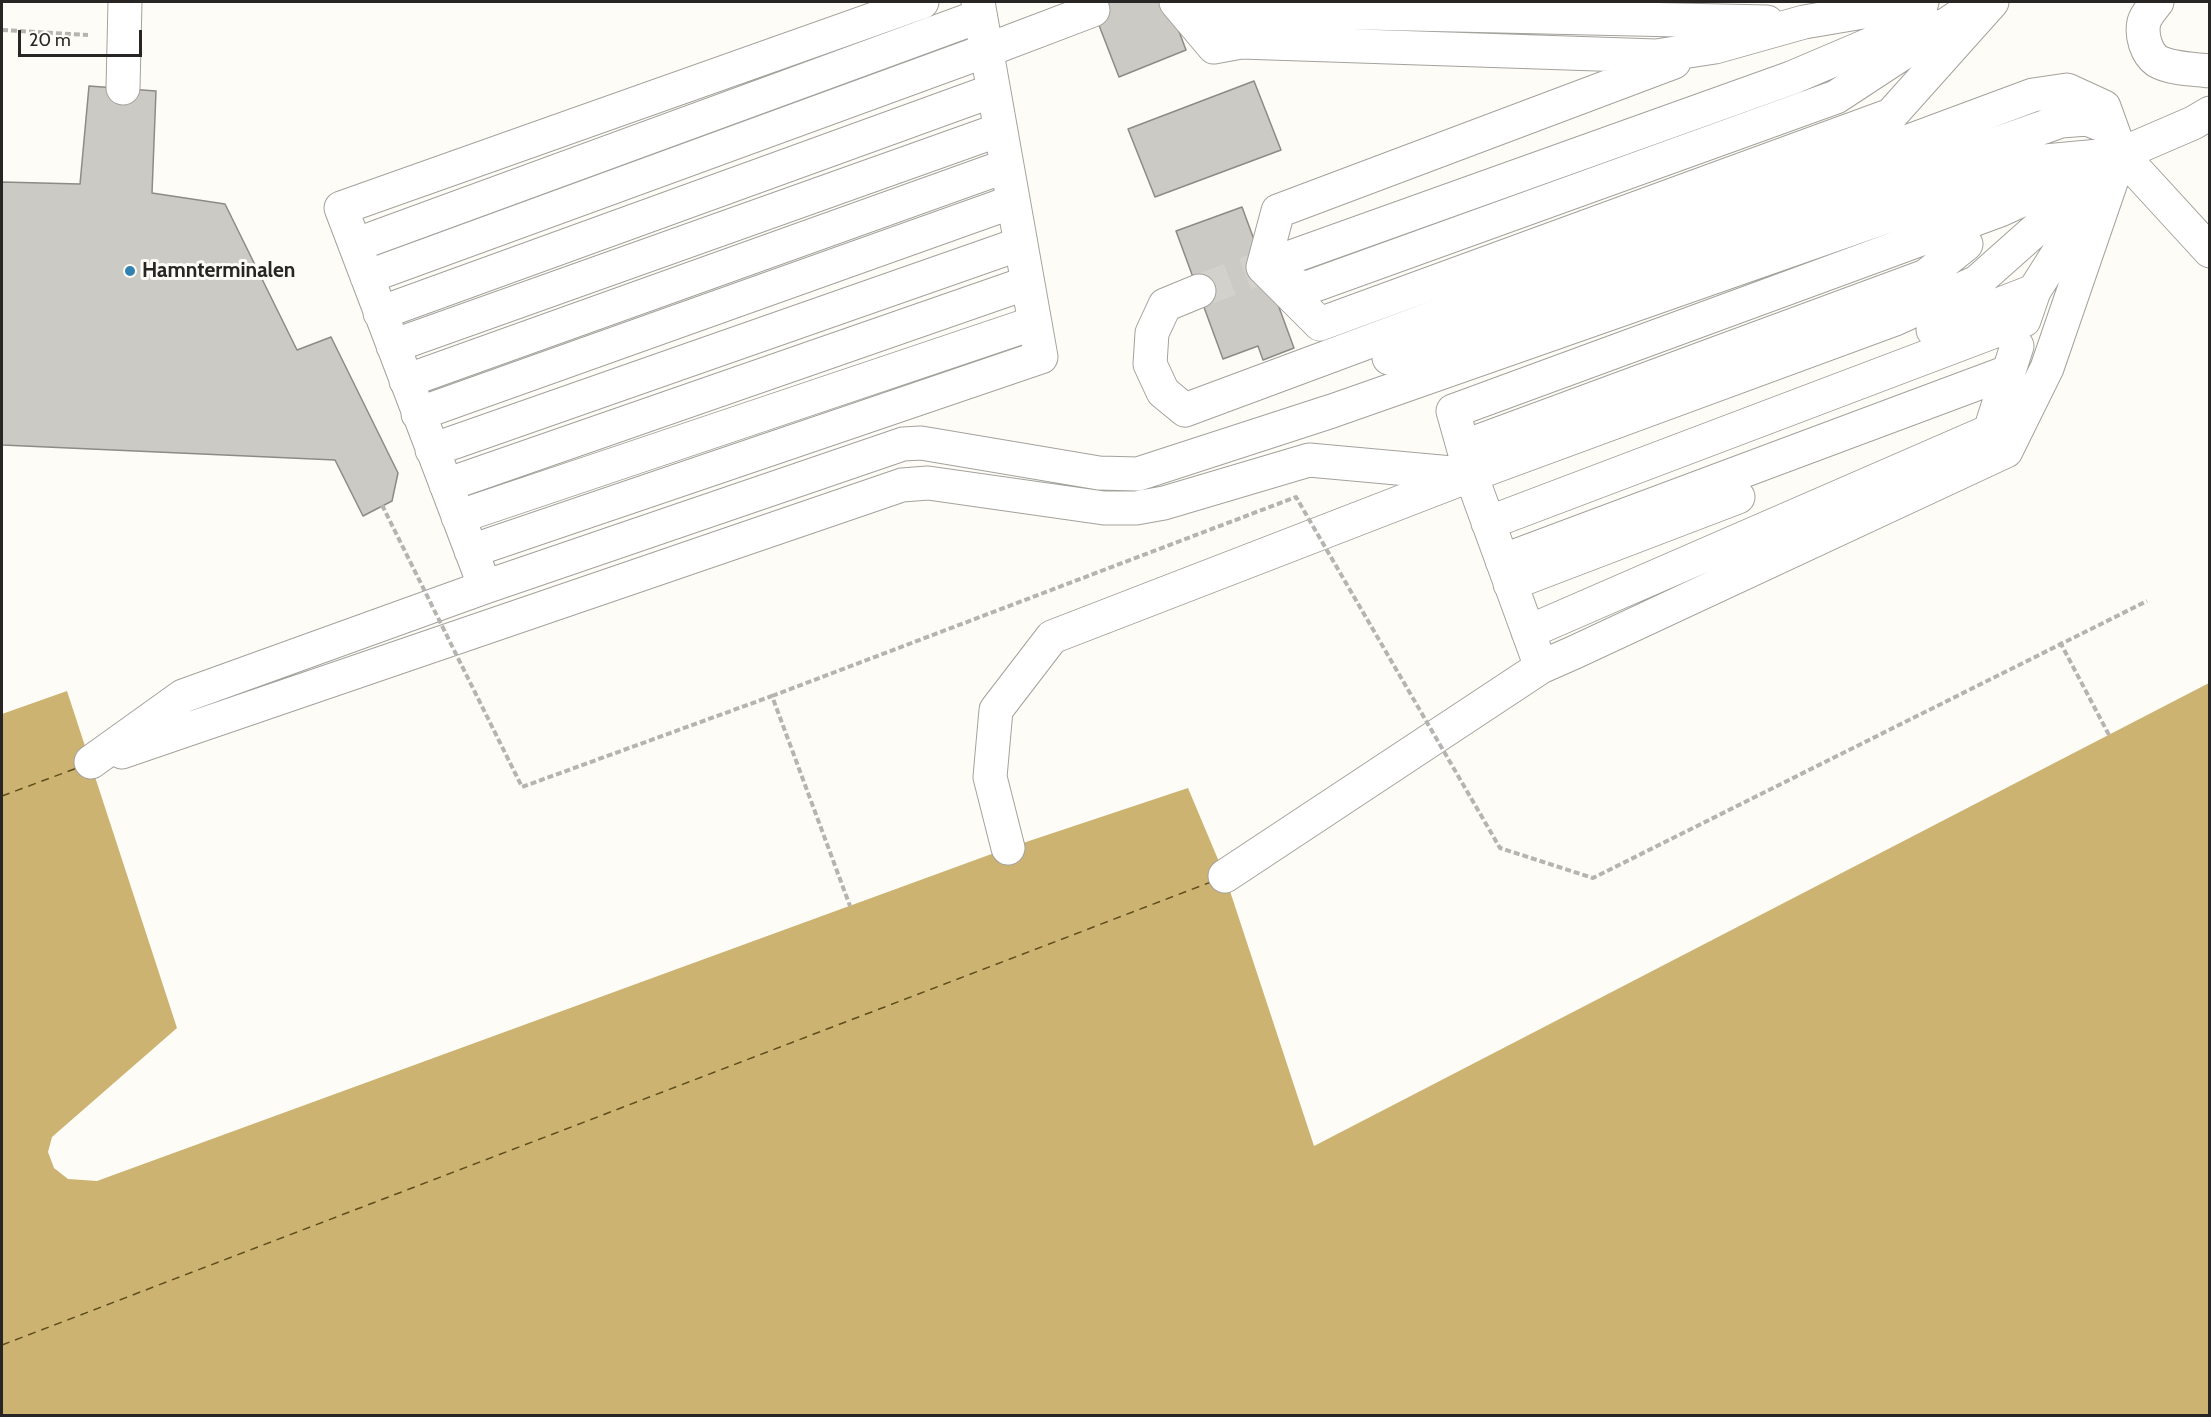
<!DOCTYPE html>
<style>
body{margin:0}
#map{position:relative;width:2211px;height:1417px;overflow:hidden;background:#fefcf6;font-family:Cabin,sans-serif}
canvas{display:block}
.frame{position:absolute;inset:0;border:3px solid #272624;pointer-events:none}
.scale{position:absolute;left:18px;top:30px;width:124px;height:27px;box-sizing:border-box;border:3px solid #272624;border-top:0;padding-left:8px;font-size:18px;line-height:21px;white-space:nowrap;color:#272624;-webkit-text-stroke:4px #fefcf6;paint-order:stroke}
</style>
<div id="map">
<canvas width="2211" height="1417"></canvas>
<div class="frame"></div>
<div class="scale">20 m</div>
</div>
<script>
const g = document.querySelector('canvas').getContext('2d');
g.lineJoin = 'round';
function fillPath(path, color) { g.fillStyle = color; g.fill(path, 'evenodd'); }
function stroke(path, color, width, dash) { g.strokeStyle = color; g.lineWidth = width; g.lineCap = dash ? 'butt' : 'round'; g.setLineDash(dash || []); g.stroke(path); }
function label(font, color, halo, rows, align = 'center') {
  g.font = font + ' Cabin,sans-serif'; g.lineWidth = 6; g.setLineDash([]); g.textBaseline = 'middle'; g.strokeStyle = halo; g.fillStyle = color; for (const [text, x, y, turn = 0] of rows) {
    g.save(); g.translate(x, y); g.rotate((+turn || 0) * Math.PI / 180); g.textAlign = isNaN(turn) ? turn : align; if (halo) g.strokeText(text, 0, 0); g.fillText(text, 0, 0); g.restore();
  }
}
fillPath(new Path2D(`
 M2209 683V1415H2V714L67 691 177 1028 52 1137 48 1152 54 1168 68 1179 97 1181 1008 848 1188 788 1225 876 1314 1146Z`), '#cdb372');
stroke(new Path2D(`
 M2 796 77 768
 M2 1345 1211 882`), '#5f4d1b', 1.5, [8, 6]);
const building = new Path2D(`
 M1090 2H1168L1186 50 1119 77Z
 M1254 81 1281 150 1155 197 1128 129Z
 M89 86 156 91 152 193 225 204 297 350 331 337 398 473 392 501 363 516 335 460 2 445V182L80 184Z
 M1242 207 1294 348 1263 360 1258 346 1223 359 1176 231Z`);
fillPath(building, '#cccac5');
stroke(building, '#8d8b86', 1.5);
stroke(new Path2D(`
 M1199 291 1263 267`), '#d3d1cc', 33, [33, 16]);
const minor = new Path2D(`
 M1176 2 1214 47 1241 42 1656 56 1715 47 1804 22 1922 2
 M1182 2 1204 20 1233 10 1767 22
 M2157 2C2153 7 2146 15 2144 22 2141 35 2146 53 2157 61 2171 69 2194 69 2210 71
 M123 88 125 2
 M355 245 980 16
 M1263 267 1320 324 1891 115 1992 2
 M1263 267 1791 78 1925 21
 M1263 267 1278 211 1674 62
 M1275 274 1304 289 1836 97 1967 11
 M367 277 985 51 1093 10
 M1199 291 1165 305 1152 333 1150 364 1163 392 1185 410 2033 95 2067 90 2104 107 2121 154 2210 251
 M380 313 992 91
 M1933 330 2034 291
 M393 346 999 130
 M1389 358 2061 121 2087 119 2112 129
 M406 381 1006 166
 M418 414 1012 202
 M1463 447 1926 276 1966 244
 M432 450 1020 244
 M446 485 1027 283
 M458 517 1034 323
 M1488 523 2024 320 2034 291 2091 201
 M471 551 1041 357 978 2
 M1502 561 2008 372
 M1510 584 1738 497
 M485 587 341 208 922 2
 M1528 632 1990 431 2017 346
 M1541 667 1471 475 1453 411 2000 210 2089 169
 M122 752 902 485 928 483 1104 508H1136L1164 503 1309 460 1463 474
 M91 762 183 696 485 587 903 444 921 443 1099 473 1138 474 1332 411 2045 161 2121 154
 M1008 848 990 777 996 710 1052 637 1471 475 1895 319 1977 282 2121 154 2193 123 2210 113
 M1225 876 1541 667 1575 652 2006 451 2047 368 2120 156`);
stroke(minor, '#a4a29d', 35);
stroke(new Path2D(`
 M2 30 88 35
 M2060 642 2109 735`), '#b6b4b0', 4, [6, 3]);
stroke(minor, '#fff', 33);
stroke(new Path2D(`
 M382 505 522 787 772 696 850 906
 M772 696 1296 497 1500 848 1593 878 2147 601`), '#b6b4b0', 4, [6, 3]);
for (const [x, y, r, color] of [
 [130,271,6,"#3082b3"]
]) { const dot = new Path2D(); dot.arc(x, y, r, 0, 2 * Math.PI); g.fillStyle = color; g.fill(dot); stroke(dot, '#fefcf6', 2); }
label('bold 21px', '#272624', '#fefcf6', [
 ["Hamnterminalen",142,271]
], 'left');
</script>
